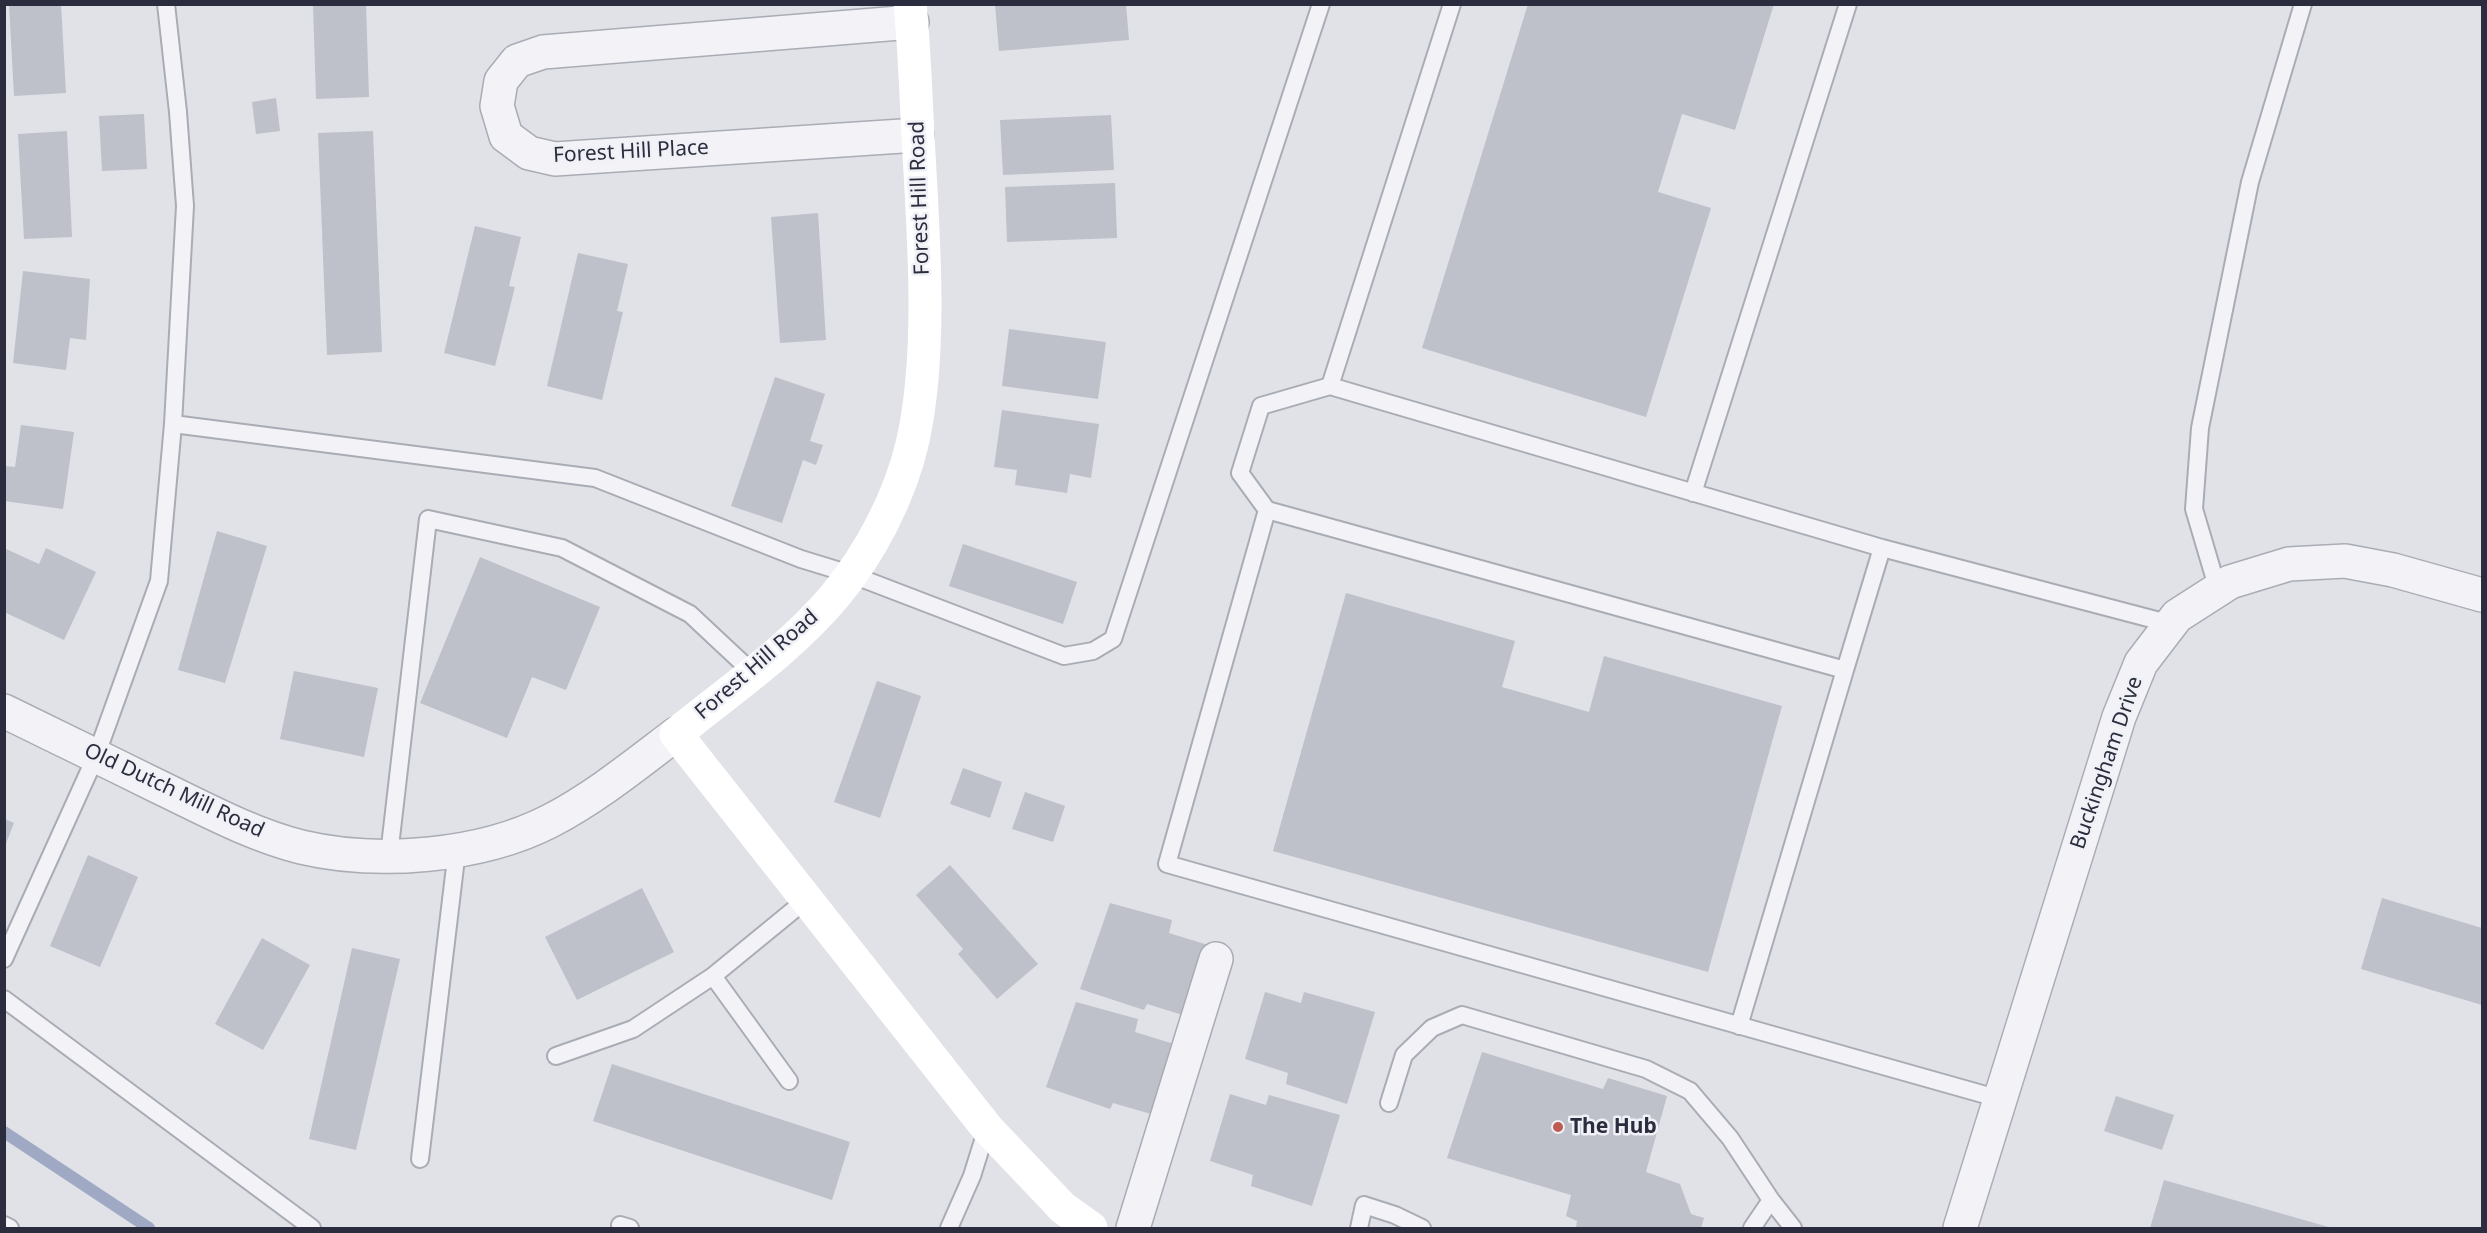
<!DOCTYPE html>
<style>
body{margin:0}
#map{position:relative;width:2487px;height:1233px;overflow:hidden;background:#e1e2e8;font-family:"Noto Sans",sans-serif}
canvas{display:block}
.frame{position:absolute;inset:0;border:6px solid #2b2d3e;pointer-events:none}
</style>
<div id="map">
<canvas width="2487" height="1233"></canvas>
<div class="frame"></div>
</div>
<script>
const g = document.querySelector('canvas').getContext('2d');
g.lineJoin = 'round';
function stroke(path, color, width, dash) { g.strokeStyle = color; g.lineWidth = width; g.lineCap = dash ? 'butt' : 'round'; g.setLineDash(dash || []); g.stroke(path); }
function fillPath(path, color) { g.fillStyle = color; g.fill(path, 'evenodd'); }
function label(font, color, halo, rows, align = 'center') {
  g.font = font + ' "Noto Sans",sans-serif'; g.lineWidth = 5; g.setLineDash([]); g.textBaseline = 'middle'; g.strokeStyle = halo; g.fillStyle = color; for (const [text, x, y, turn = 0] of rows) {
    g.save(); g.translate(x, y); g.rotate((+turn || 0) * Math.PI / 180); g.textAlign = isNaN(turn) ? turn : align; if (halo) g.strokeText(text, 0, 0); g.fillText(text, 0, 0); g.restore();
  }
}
stroke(new Path2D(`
 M4 1132 149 1228`), '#9fa9c4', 12);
fillPath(new Path2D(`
 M9 4H61L66 93 14 96Z
 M313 4H366L369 97 316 99Z
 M995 4H1126L1129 40 999 51Z
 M1528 4H1774L1735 130 1682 114 1658 192 1711 208 1646 417 1422 348Z
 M276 98 280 131 256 134 252 102Z
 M144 114 147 169 102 171 99 116Z
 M1111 115 1114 170 1003 175 1000 120Z
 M67 131 72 237 24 239 18 134Z
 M373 131 382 352 327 355 318 133Z
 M1115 183 1117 238 1007 242 1005 187Z
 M818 213 826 340 780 343 771 217Z
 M475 226 521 237 509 286 515 287 495 366 444 353Z
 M578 253 628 264 617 311 623 312 602 400 547 386Z
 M23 271 90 279 86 340 70 338 66 370 13 363Z
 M1009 329 1106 342 1098 399 1002 386Z
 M775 377 825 394 810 441 823 445 816 465 803 460 782 523 731 506Z
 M1002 410 1099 424 1091 478 1070 474 1067 493 1015 485 1017 470 994 467Z
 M21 425 74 432 63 509 4 501 5 466 15 467Z
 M217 531 267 546 225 683 178 670Z
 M963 544 1077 582 1063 624 949 586Z
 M4 548 39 564 46 548 96 572 64 640 4 612Z
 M480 557 600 607 566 690 532 677 507 738 420 703Z
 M1346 593 1515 641 1502 687 1589 712 1604 656 1782 706 1708 972 1273 851Z
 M294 671 378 688 364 757 280 739Z
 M877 681 921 696 880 818 834 802Z
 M963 768 1002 782 990 818 950 804Z
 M1025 792 1065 806 1053 842 1012 829Z
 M5 819 14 823 5 846Z
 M88 855 138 877 100 967 50 946Z
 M950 865 1038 964 997 999 958 954 963 949 916 895Z
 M642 888 674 952 577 1000 545 937Z
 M2382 898 2482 928V1005L2361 969Z
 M1110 903 1172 920 1169 933 1208 945 1186 1016 1147 1004 1144 1010 1080 989Z
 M262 938 310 965 263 1050 215 1024Z
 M352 948 400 959 356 1150 309 1139Z
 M1265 992 1301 1003 1304 992 1375 1012 1347 1104 1286 1084 1288 1073 1245 1059Z
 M1076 1002 1138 1019 1135 1032 1174 1044 1151 1114 1113 1103 1110 1109 1046 1087Z
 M1482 1052 1603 1089 1608 1078 1667 1096 1646 1172 1680 1184 1691 1214 1704 1218 1701 1228H1576L1577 1221 1566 1216 1571 1195 1447 1158Z
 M612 1064 850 1142 832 1200 593 1121Z
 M1230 1094 1266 1105 1269 1095 1340 1115 1312 1206 1251 1186 1253 1175 1210 1161Z
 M2116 1096 2174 1115 2162 1150 2104 1131Z
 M2164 1180 2332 1228H2150Z`), '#bec0ca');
const lane = new Path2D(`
 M1452 4 1330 386 1882 548 2171 624
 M173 424 595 478 801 559 850 574 1064 656 1093 651 1113 639 1321 4
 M1693 493 1848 4
 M1267 510 1240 473 1261 406 1330 386
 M1882 548 1845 670 1267 510 1167 864 2000 1099
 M2218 590 2194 509 2200 428 2250 182 2303 4
 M389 855 428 519 562 548 690 614 752 672
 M4 959 96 756 159 581 173 424 185 206 178 112 166 4
 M713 976 789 1081
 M4 999 312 1228
 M1739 1026 1845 670
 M556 1056 633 1029 713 976 807 899
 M1389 1103 1404 1055 1432 1028 1462 1015 1646 1069 1690 1091 1730 1138 1771 1200
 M420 1159 457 850
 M4 1225 10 1228
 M620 1225 630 1228
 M949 1228 972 1176 987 1128
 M1359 1228 1364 1205 1395 1215 1422 1228
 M1752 1228 1771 1200 1793 1228`);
const street = new Path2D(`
 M912 22 543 52 517 61 501 81 497 106 506 136 529 153 555 159 917 135
 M4 711C55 736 105 760 155 785 203 808 250 834 301 847 377 865 480 857 550 821 596 797 635 765 676 734
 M1133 1228 1216 959
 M1960 1228 2119 717 2141 663 2177 616 2230 582 2289 564 2345 561 2393 570 2482 595`);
stroke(lane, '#aaacb5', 20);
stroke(street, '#aaacb5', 36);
stroke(lane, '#f3f3f7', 16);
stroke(street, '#f3f3f7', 33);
stroke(new Path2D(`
 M910 4C915 54 916 104 919 154 924 243 932 353 913 440 901 495 870 554 834 597 789 650 730 690 676 734L987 1128 1063 1208 1091 1228`), '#fff', 33);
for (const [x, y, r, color] of [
 [1558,1127,6,"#c05b52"]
]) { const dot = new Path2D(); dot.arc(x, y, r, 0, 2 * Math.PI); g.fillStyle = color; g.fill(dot); stroke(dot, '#f0f1f6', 2); }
label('21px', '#2b2d3e', '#f0f1f6', [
 ["Forest Hill Place",631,152,-3],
 ["Forest Hill Road",920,198,-92],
 ["Forest Hill Road",757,665,-41],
 ["Buckingham Drive",2107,763,-71],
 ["Old Dutch Mill Road",174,791,25]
]);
label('bold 21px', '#2b2d3e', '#f0f1f6', [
 ["The Hub",1570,1127]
], 'left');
</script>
